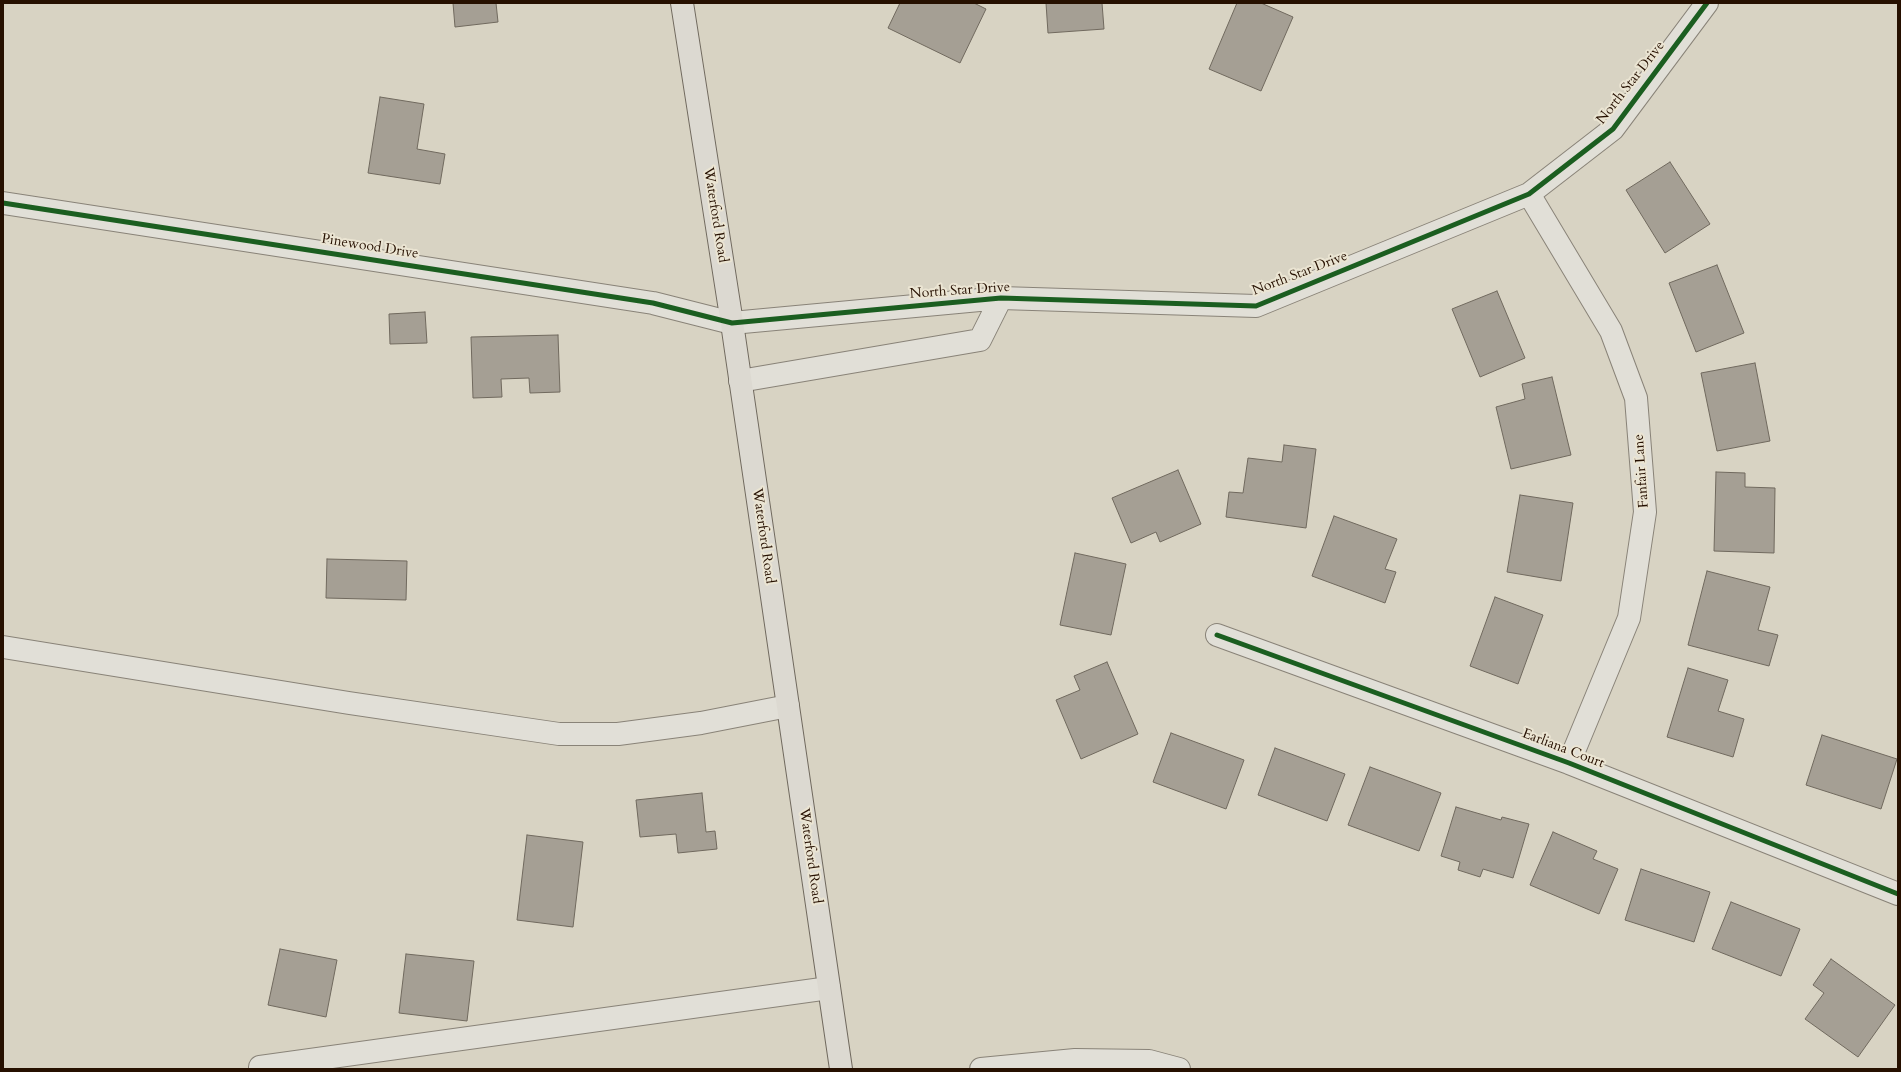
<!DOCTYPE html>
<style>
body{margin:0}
#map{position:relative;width:1901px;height:1072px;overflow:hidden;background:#d8d3c3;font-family:Cardo,serif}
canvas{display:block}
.frame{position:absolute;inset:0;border:4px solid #261000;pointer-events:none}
</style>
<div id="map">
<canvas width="1901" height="1072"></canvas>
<div class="frame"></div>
</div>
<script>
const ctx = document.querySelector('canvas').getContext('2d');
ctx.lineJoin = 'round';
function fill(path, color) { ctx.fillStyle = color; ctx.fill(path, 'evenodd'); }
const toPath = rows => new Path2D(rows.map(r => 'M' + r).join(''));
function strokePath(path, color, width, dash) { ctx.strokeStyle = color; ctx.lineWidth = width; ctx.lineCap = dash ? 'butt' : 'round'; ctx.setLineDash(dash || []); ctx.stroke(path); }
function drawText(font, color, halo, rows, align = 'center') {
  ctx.font = font + ' Cardo,serif'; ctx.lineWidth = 4; ctx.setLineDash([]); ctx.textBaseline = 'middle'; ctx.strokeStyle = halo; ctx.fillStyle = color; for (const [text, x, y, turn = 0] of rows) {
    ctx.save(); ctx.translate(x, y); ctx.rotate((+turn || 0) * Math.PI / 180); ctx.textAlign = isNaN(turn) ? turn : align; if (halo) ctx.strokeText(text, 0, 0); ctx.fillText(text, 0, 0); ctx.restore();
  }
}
const building = toPath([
 [453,3,496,3,498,22,455,27,453,3],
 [900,3,974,3,986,9,960,63,888,28,900,3],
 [1046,3,1102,3,1104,29,1048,33,1046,3],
 [1237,3,1261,3,1293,17,1261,91,1209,69,1237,3],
 [380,97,424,104,417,149,445,154,440,184,368,173,380,97],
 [1670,162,1710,224,1665,253,1626,190,1670,162],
 [1717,265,1744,333,1696,352,1669,283,1717,265],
 [1497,291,1525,358,1480,377,1452,309,1497,291],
 [425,312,427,343,390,344,389,314,425,312],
 [558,335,560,392,530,393,529,378,501,379,502,397,473,398,471,337,558,335],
 [1755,363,1770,441,1717,451,1701,373,1755,363],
 [1552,377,1571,455,1511,469,1496,407,1525,399,1522,384,1552,377],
 [1284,445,1316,449,1306,528,1226,517,1229,492,1243,493,1248,458,1282,462,1284,445],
 [1178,470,1201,524,1160,542,1156,532,1131,543,1112,498,1178,470],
 [1716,472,1745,473,1745,487,1775,488,1774,553,1714,551,1716,472],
 [1520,495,1573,503,1561,581,1507,572,1520,495],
 [1334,516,1397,539,1385,569,1396,572,1385,603,1312,576,1334,516],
 [1075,553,1126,564,1111,635,1060,625,1075,553],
 [327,559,407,561,406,600,326,598,327,559],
 [1707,571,1770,587,1758,630,1778,635,1769,666,1688,645,1707,571],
 [1495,597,1543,615,1518,684,1470,666,1495,597],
 [1107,662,1138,734,1081,759,1056,700,1080,690,1074,676,1107,662],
 [1688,668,1728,680,1718,711,1744,719,1733,757,1667,737,1688,668],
 [1171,733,1244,760,1226,809,1153,782,1171,733],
 [1822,735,1897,759,1881,809,1806,785,1822,735],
 [1275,748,1345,774,1327,821,1258,795,1275,748],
 [1370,767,1441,793,1419,851,1348,825,1370,767],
 [702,793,706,832,715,831,717,849,678,853,676,834,640,837,636,800,702,793],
 [1456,807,1501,820,1502,817,1529,824,1513,878,1483,869,1480,877,1458,870,1460,862,1441,856,1456,807],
 [1553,832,1597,851,1593,859,1618,869,1599,914,1530,885,1553,832],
 [527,835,583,842,573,927,517,920,527,835],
 [1641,869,1710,892,1694,942,1625,920,1641,869],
 [1731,902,1800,929,1781,976,1712,949,1731,902],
 [280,949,337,960,326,1017,268,1005,280,949],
 [406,954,474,961,467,1021,399,1013,406,954],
 [1831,959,1895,1005,1858,1057,1805,1019,1824,993,1813,985,1831,959]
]);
const minor = toPath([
 [1529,194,1611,331,1636,398,1645,512,1629,618,1569,763],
 [3,203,653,303,732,323,1001,298,1256,306,1529,194,1613,129,1707,3],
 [740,381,980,340,1001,298],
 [1217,635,1569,763,1898,894],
 [3,647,349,703,559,734,618,734,701,723,788,706],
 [260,1067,829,988],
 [981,1069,1075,1060,1149,1061,1179,1069]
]);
const major = toPath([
 [682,3,732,323,841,1069]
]);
const cycleway = toPath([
 [3,203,653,303,732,323,1001,298,1256,306,1529,194,1613,129,1707,3],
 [1217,635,1569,763,1898,894]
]);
const streetNames = [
 ["North Star Drive",1631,83,-52],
 ["Waterford Road",715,215,81],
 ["Pinewood Drive",370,247,9],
 ["North Star Drive",1300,274,-21],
 ["North Star Drive",960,291,-4],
 ["Fanfair Lane",1642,471,-94],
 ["Waterford Road",763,536,82],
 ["Earliana Court",1563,749,21],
 ["Waterford Road",810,856,82]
];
fill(building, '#a59f94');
strokePath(building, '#70695e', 1);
strokePath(minor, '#898378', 24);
strokePath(major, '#70695e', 24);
strokePath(minor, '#e1dfd7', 22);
strokePath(major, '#dcd9d1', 22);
strokePath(cycleway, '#1b5e20', 5);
drawText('14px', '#261000', '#ebe5d3', streetNames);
</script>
